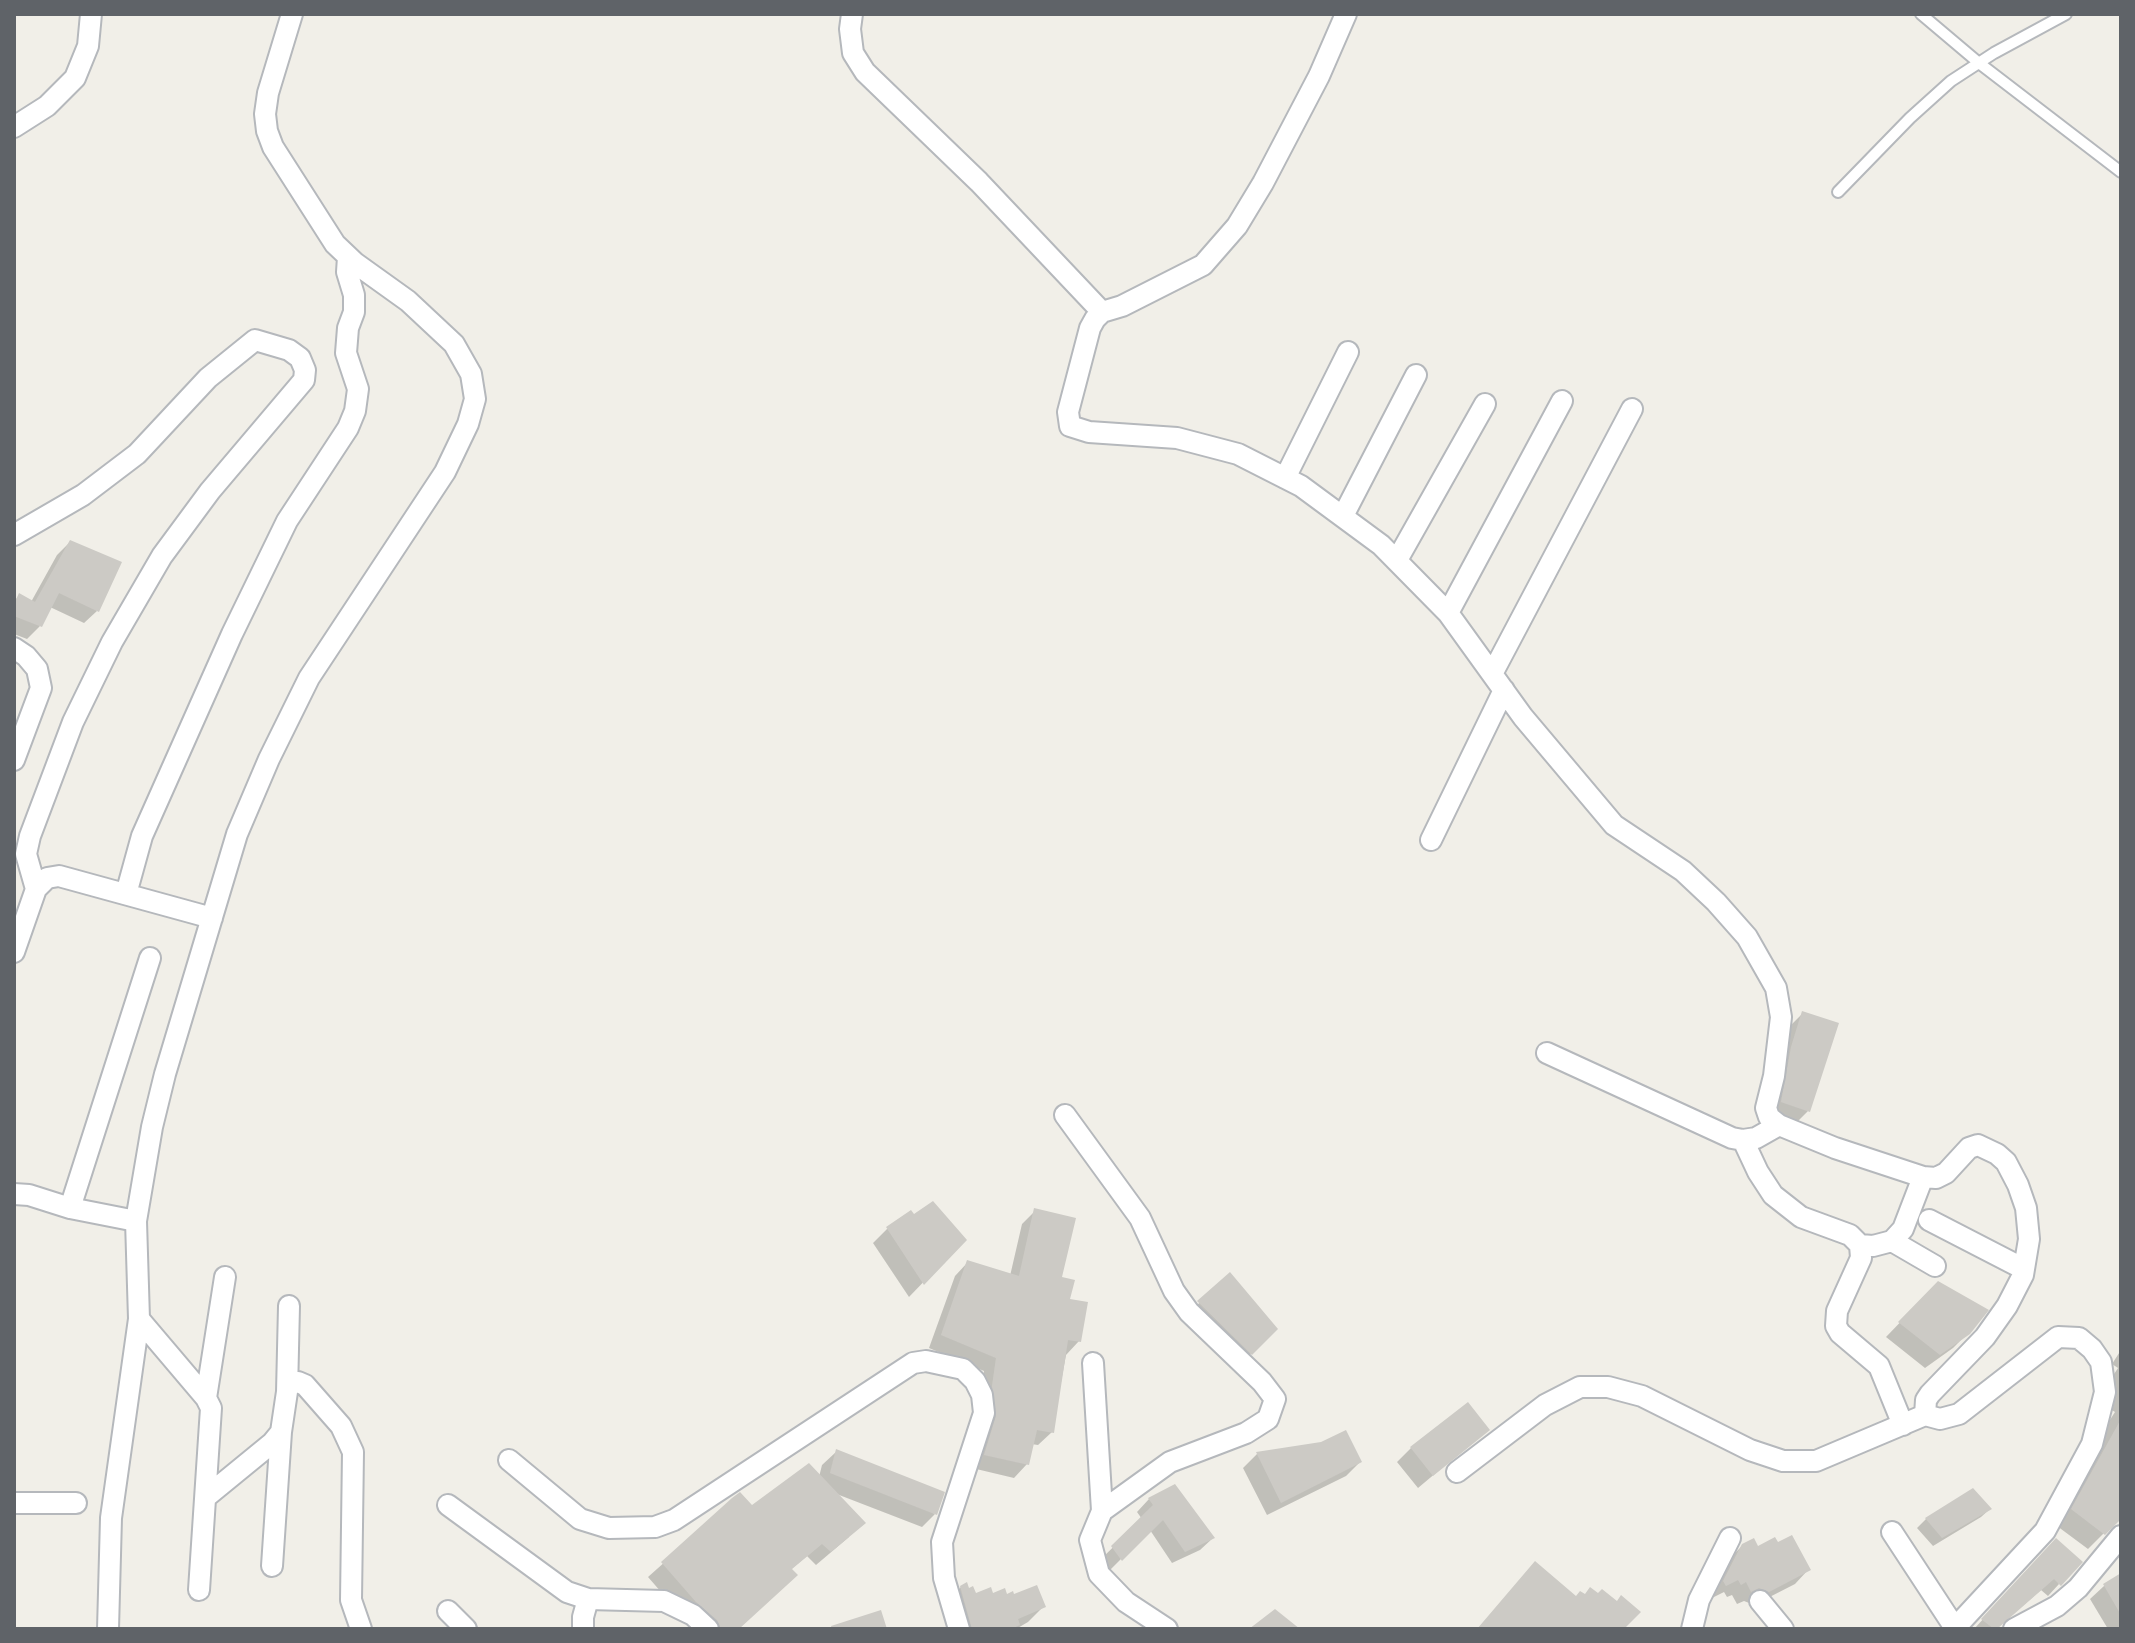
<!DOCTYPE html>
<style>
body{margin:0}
#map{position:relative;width:2135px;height:1643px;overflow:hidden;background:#f1efe8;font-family:Commissioner,sans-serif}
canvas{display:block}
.frame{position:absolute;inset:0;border:16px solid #5f6368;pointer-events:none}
</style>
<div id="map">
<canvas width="2135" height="1643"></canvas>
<div class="frame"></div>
</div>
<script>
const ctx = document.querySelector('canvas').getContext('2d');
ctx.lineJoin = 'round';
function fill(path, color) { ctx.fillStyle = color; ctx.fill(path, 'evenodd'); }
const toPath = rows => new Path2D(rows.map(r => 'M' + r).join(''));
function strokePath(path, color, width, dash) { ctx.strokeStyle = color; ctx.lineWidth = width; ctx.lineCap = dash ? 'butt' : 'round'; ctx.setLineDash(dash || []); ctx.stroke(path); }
const shadow = toPath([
 [70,542,97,611,84,623,50,607,40,626,27,639,14,634,14,601,19,596,31,602,57,555],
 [1803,1013,1808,1111,1794,1125,1768,1116,1789,1027],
 [1035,1211,1068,1301,1079,1341,1066,1355,1052,1432,1038,1445,1031,1444,1027,1464,1014,1478,972,1468,984,1371,929,1348,955,1276,968,1262,1010,1276,1022,1224],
 [911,1213,962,1242,909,1297,873,1243,887,1229],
 [1230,1275,1276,1329,1237,1367,1185,1316],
 [1938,1283,1968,1333,1953,1348,1925,1368,1886,1337],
 [2121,1350,2121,1516,2088,1549,2057,1526,2084,1480,2094,1456,2095,1443,2115,1412,2102,1404,2101,1394,2118,1368,2112,1364],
 [1487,1430,1418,1488,1397,1462,1411,1448],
 [1322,1444,1360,1462,1346,1476,1267,1515,1243,1468,1257,1454],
 [836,1452,935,1514,922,1527,834,1493,849,1537,816,1565,807,1556,790,1570,737,1629,698,1629,682,1616,648,1577,740,1495,752,1508,819,1477,822,1465],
 [1972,1491,1990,1509,1981,1517,1933,1546,1917,1528,1926,1519],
 [1149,1499,1213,1538,1200,1550,1172,1563,1150,1530,1108,1572,1100,1560,1142,1519,1137,1512],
 [1743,1545,1757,1549,1808,1570,1795,1584,1754,1605,1744,1601,1737,1604,1732,1595,1727,1597,1724,1592,1712,1598,1710,1596,1728,1560],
 [2045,1552,2059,1584,2048,1596,2041,1590,1996,1629,1974,1629],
 [2121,1576,2121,1629,2108,1629,2090,1599,2104,1586],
 [961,1587,975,1596,1006,1596,1044,1606,1028,1622,1016,1629,953,1629,945,1603]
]);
const building = toPath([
 [70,540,122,562,99,612,59,593,42,627,14,616,14,604,19,593,35,602],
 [1802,1011,1839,1023,1810,1112,1781,1102,1791,1047],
 [933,1201,967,1240,924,1285,886,1227,911,1210,914,1214],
 [1034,1208,1076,1218,1062,1277,1075,1280,1070,1299,1088,1302,1081,1342,1068,1340,1054,1433,1037,1430,1029,1465,984,1455,996,1416,992,1386,996,1358,941,1335,967,1260,1019,1276],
 [1230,1272,1278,1329,1252,1355,1197,1301],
 [1938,1281,1989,1310,1970,1334,1940,1355,1898,1322],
 [1468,1402,1490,1430,1433,1476,1410,1447],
 [2121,1419,2121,1519,2105,1535,2071,1509],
 [1346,1430,1362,1462,1281,1503,1256,1452,1321,1442],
 [836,1449,945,1492,937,1515,830,1473],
 [809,1463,866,1523,831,1552,822,1544,792,1569,798,1575,739,1629,721,1629,717,1620,696,1602,661,1562,732,1498,740,1492,752,1505],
 [1175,1484,1215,1538,1185,1552,1163,1520,1122,1561,1111,1546,1153,1505,1148,1498],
 [1973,1488,1992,1509,1942,1538,1925,1518],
 [1792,1535,1811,1570,1769,1592,1759,1588,1751,1592,1746,1582,1741,1585,1738,1580,1726,1586,1723,1581,1742,1544,1754,1538,1758,1546,1775,1537,1778,1542],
 [2056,1538,2083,1562,2061,1586,2054,1579,1997,1629,1994,1629,1981,1619],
 [1535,1561,1576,1596,1580,1591,1585,1594,1590,1587,1598,1593,1602,1589,1617,1601,1621,1595,1641,1612,1624,1629,1477,1629],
 [2121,1573,2121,1615,2103,1584],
 [967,1582,969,1588,973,1586,976,1593,991,1587,993,1593,1005,1588,1007,1594,1013,1591,1014,1594,1037,1585,1046,1607,1018,1619,1020,1625,1011,1629,972,1629,960,1586],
 [1275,1609,1300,1629,1249,1629],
 [881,1610,887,1629,832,1629,831,1626]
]);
const lane = toPath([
 [1921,14,1979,63,2121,172],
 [1838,192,1910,118,1951,81,1994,53,2066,14]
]);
const street = toPath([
 [852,14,850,29,853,53,865,72,979,182,1102,312],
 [1346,14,1319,76,1263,183,1237,226,1203,265,1122,306,1102,312,1095,319,1090,328,1068,412,1070,426,1089,432,1177,438,1238,454,1301,486,1381,545,1448,613,1523,717,1614,825,1683,871,1716,902,1747,937,1776,988,1781,1017,1774,1076,1766,1108,1769,1117,1779,1125,1835,1148,1923,1177,1936,1178,1946,1173,1969,1148,1978,1145,1997,1154,2006,1162,2018,1185,2026,1208,2029,1239,2023,1275,2007,1306,1985,1337,1930,1394,1926,1400,1925,1415,1940,1419,1959,1414,2058,1337,2079,1338,2092,1349,2101,1362,2105,1392,2092,1444,2045,1531,1954,1629],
 [14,127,47,106,75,78,88,46,91,14],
 [1285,478,1348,352],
 [1343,516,1416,375],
 [14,535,83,495,137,454,208,378,255,340,289,350,300,358,305,370,304,380,210,491,162,556,112,642,73,722,30,836,26,854,36,889],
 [1397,560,1485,404],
 [1448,613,1562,401],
 [14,648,26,656,37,669,41,688,14,760],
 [1492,674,1632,409],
 [1431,840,1504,690],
 [126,894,142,836,232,634,287,521,348,428,355,411,358,389,346,353,348,328,354,312,354,295,347,272,348,257],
 [14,952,36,889,47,878,59,876,212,918],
 [1547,1053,1732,1138,1743,1140,1756,1138,1779,1125],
 [1065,1115,1140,1218,1174,1291,1189,1312,1262,1382,1275,1399,1268,1419,1246,1433,1170,1462,1102,1511,1090,1540,1099,1574,1126,1602,1167,1629],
 [1743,1140,1758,1172,1773,1195,1801,1217,1850,1235,1860,1245,1861,1258,1837,1311,1836,1326,1840,1333,1879,1366,1903,1425],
 [14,1194,29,1195,70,1208,136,1221,139,1319,111,1518,108,1629],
 [70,1208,150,958],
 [1929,1220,2024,1269],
 [136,1221,152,1127,165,1074,237,834,269,759,309,678,445,472,468,424,475,399,471,374,454,344,408,301,355,263,335,244,273,147,267,131,265,114,268,93,292,14],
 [1892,1241,1935,1266],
 [1860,1245,1873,1246,1892,1241,1903,1229,1923,1177],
 [139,1319,206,1398,211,1408,199,1590],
 [1093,1363,1102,1511],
 [287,1392,289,1306],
 [206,1398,225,1277],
 [509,1460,580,1519,609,1528,655,1527,674,1520,913,1363,926,1361,963,1369,975,1381,982,1395,984,1413,942,1542,944,1578,959,1629],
 [1457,1472,1545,1405,1580,1387,1608,1387,1642,1396,1750,1450,1783,1461,1816,1461,1925,1415],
 [206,1497,272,1443,281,1432,288,1385,298,1382,305,1385,341,1426,353,1452,351,1600,361,1629],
 [14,1503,76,1503],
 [448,1505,567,1592,588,1599,664,1601,693,1615,708,1629],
 [1892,1532,1955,1628],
 [272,1566,281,1432],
 [1760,1601,1783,1629],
 [448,1611,466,1629],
 [583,1629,583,1617,588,1599],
 [1692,1629,1699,1600,1730,1538],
 [2014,1629,2057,1606,2078,1588,2121,1536]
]);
fill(shadow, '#0003');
fill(building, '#cccac5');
strokePath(lane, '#b5b8bc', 14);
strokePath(street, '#b5b8bc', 24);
strokePath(lane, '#fff', 10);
strokePath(street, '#fff', 20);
</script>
